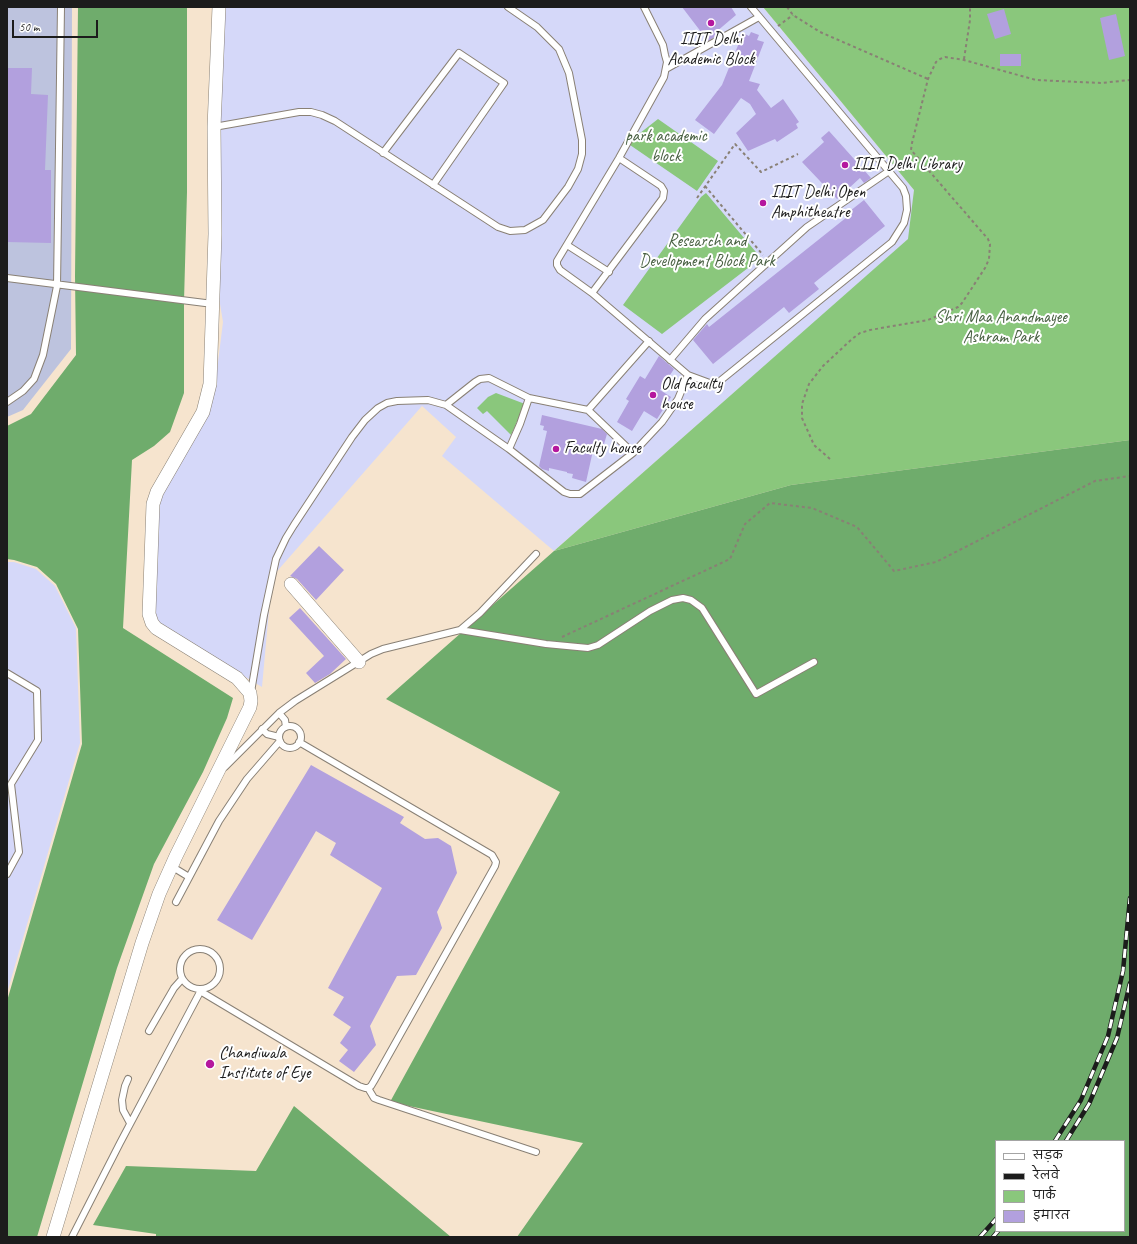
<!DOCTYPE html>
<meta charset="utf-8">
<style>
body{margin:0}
#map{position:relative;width:1137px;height:1244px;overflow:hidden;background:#f6e4ce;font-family:Caveat,"Playpen Sans Deva",sans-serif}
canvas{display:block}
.frame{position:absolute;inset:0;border:8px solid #1c1c1c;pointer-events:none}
.legend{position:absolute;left:995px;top:1140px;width:130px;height:92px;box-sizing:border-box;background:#fff;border:1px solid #a4a4a4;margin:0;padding:5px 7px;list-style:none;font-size:12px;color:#1c1c1c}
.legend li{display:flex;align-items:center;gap:8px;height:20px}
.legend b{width:20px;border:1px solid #a4a4a4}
.scale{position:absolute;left:12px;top:20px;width:86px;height:18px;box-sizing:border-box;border:2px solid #1c1c1c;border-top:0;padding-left:5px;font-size:12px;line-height:14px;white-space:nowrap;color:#1c1c1c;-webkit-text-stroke:3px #fff;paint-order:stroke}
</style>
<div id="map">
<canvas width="1137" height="1244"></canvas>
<div class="frame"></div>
<ul class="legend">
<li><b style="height:5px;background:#fff"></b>सड़क</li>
<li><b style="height:5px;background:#1c1c1c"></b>रेलवे</li>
<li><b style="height:11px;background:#8ac77c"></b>पार्क</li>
<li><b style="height:11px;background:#b2a0de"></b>इमारत</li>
</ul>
<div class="scale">50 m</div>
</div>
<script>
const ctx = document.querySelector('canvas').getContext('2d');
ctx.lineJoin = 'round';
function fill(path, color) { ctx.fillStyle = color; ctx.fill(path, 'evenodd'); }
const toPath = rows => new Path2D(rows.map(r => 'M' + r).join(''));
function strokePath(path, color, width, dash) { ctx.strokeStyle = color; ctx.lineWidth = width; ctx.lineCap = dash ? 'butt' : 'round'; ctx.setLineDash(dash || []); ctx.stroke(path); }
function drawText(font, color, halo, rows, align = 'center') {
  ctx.font = font + ' Caveat,sans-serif'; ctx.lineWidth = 4; ctx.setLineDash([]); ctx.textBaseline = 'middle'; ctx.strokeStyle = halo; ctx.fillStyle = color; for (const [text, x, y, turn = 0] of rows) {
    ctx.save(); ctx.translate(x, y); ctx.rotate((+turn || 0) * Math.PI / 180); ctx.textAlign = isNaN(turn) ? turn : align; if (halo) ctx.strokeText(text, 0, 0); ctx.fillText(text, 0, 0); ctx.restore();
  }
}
const built = toPath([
 [220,7,763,7,914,190,910,238,554,551,442,456,456,437,422,406,272,577,262,687,157,624,150,592,160,501,216,378,223,322,218,292],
 [7,562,14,562,36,569,55,586,76,628,80,743,7,993]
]);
const industrial = toPath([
 [7,7,72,7,71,349,23,410,7,417]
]);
const green = toPath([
 [763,7,1130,7,1130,440,791,485,554,551,908,239,914,190],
 [658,119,718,161,697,191,630,145,635,137],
 [706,193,761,258,662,334,623,305,701,197],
 [496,393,525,404,511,435,487,411,483,414,477,408,488,397]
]);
const forest = toPath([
 [78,7,187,7,187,192,184,301,184,393,170,432,154,446,132,460,123,628,233,698,227,718,203,772,154,864,117,968,37,1237,7,1237,7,1001,82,744,78,629,56,584,37,567,14,560,7,559,7,426,31,414,76,355,75,276],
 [1130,440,1130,1237,517,1237,583,1143,390,1102,560,792,386,699,554,551,791,485],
 [996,1141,1124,1141,1124,1231,996,1231],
 [294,1106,451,1237,156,1237,156,1234,93,1225,126,1166,256,1171]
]);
const building = toPath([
 [682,7,731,7,736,15,716,32,718,35,708,41],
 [1004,9,1011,34,995,39,987,14],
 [1116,14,1125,56,1109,60,1100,18],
 [751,32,759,35,757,40,764,42,749,81,760,84,757,90,771,108,783,99,799,122,796,124,798,128,777,142,775,139,748,151,736,133,756,114,750,104,741,98,714,134,695,120,722,85,743,33,749,36],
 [1000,54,1021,54,1021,66,1000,66],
 [7,68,32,68,31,94,48,95,45,170,51,170,51,243,7,242],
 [829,131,871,178,864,183,860,178,837,199,802,162,824,142,821,138],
 [864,200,885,226,814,283,819,289,789,313,784,307,713,364,693,340,707,324,709,327,852,213,850,211],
 [659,356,674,369,660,390,671,397,657,419,644,411,632,431,617,422,629,401,626,399,640,376,645,379],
 [542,415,602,429,607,434,604,444,601,443,600,448,594,446,586,482,572,478,573,474,567,473,567,472,549,468,549,471,542,469,539,466,547,431,543,430,544,426,540,425],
 [319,546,344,570,316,600,297,579,290,576],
 [300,608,346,659,330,674,315,683,306,673,324,656,289,618],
 [311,765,404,817,400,823,425,839,438,838,451,846,457,873,437,912,442,928,416,975,397,976,370,1026,376,1045,354,1072,339,1061,348,1050,340,1043,351,1027,333,1015,344,997,328,988,382,888,330,855,336,843,316,831,252,940,217,920]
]);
const path = toPath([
 [787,7,793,15,820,32,928,79],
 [778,26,793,15],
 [964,59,970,20,970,7],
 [705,186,763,255],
 [697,198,735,144,761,172,798,154],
 [830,459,814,445,802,418,802,404,809,384,823,366,852,339,860,333,870,330,928,320,958,307,962,303,985,268,989,259,990,244,988,239,911,150,912,143,928,79,936,62,940,59,945,57,964,60,1036,80,1101,83,1130,80],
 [562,637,730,559,745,524,770,503,812,508,857,527,894,571,936,562,1095,481,1130,476]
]);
const lane = toPath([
 [644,7,663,45,665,55,667,62,664,77,619,158,557,261,557,265,560,270,592,293,688,375],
 [666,69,759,17],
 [214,127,299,112,311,112,322,115,335,121,498,227,510,231,525,230,543,220,568,187,578,169,582,154,582,140,569,73,559,49,537,27,508,7],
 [383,153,459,53,504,83,433,185],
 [567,245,609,272],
 [7,278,213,304],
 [592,293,663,198,664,191,661,186,619,158],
 [670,360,705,319,807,227,889,171],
 [7,402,23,391,34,379,43,355,57,286,61,7],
 [446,405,475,382,480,379,489,378,529,398,588,410,649,341],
 [588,410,633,453],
 [509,449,520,424,529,398],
 [460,630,480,613,536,554],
 [7,673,37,691,38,740,11,784,19,852,7,874],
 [251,692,264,615,276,559,286,538,294,525,352,437,365,420,378,408,387,403,397,401,428,400,446,405,509,449,564,492,570,494,580,494,633,453,662,422,678,399,688,375,715,385,892,242,904,223,907,210,906,196,903,188,751,7],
 [279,713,285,720,286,727],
 '279 737a11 11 0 1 1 22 0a11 11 0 1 1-22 0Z',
 [262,729,267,734,279,737],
 [225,767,279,713,295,701,371,654,383,649,460,630,546,644,588,648,598,645,650,611,672,600,683,598,691,600,702,608,756,694,814,662],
 [171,866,189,877],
 [176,902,219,821,247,779,280,741],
 '180 969a20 20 0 1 1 40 0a20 20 0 1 1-40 0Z',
 [200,991,359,1086,365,1088,368,1088,371,1086,374,1081,495,866,496,862,492,855,299,742],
 [149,1031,174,988,182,979],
 [128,1079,125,1086,122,1100,123,1110,130,1123],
 [368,1088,374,1098,379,1100,536,1152],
 [72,1237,120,1143,199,994,200,989]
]);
const street = toPath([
 [291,584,359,662],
 [53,1237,142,943,159,894,176,856,250,707,251,701,250,693,237,678,156,628,152,623,149,614,153,504,157,492,203,412,210,384,215,234,214,127,219,7]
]);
const rail = toPath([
 [1055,1141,1081,1100,1108,1036,1123,971,1130,898],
 [1066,1141,1089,1104,1117,1038,1130,983],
 [980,1237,996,1219],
 [993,1237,998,1231]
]);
const markers = [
 [711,23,4,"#b5179e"],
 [845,165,4,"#b5179e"],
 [763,203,4,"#b5179e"],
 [653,395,4,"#b5179e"],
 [556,449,4,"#b5179e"],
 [210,1064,5,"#b5179e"]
];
const poiNames = [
 ["IIIT Delhi",711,40,"center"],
 ["Academic Block",711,60,"center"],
 ["IIIT Delhi Library",853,165],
 ["IIIT Delhi Open",771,193],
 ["Amphitheatre",771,213],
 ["Old faculty",661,385],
 ["house",661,405],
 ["Faculty house",564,449],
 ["Chandiwala",219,1054],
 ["Institute of Eye",219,1074]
];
const parkNames = [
 ["park academic",666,137],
 ["block",666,157],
 ["Research and",707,242],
 ["Development Block Park",707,262],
 ["Shri Maa Anandmayee",1001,318],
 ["Ashram Park",1001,338]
];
fill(built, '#d5d8f9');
fill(industrial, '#bdc3de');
fill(green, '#8ac77c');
fill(forest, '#6fac6c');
fill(building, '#b2a0de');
strokePath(lane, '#898075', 8);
strokePath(street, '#898075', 14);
strokePath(path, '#898075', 2, [3, 3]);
strokePath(lane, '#fff', 6);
strokePath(street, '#fff', 13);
strokePath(rail, '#1c1c1c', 4.5);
strokePath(rail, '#fff', 3, [9]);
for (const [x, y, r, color] of markers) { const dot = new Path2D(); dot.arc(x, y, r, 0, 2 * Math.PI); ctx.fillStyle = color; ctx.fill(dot); strokePath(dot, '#fff', 1.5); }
drawText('17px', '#1c1c1c', '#fff', poiNames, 'left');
drawText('17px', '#486042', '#fff', parkNames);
</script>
